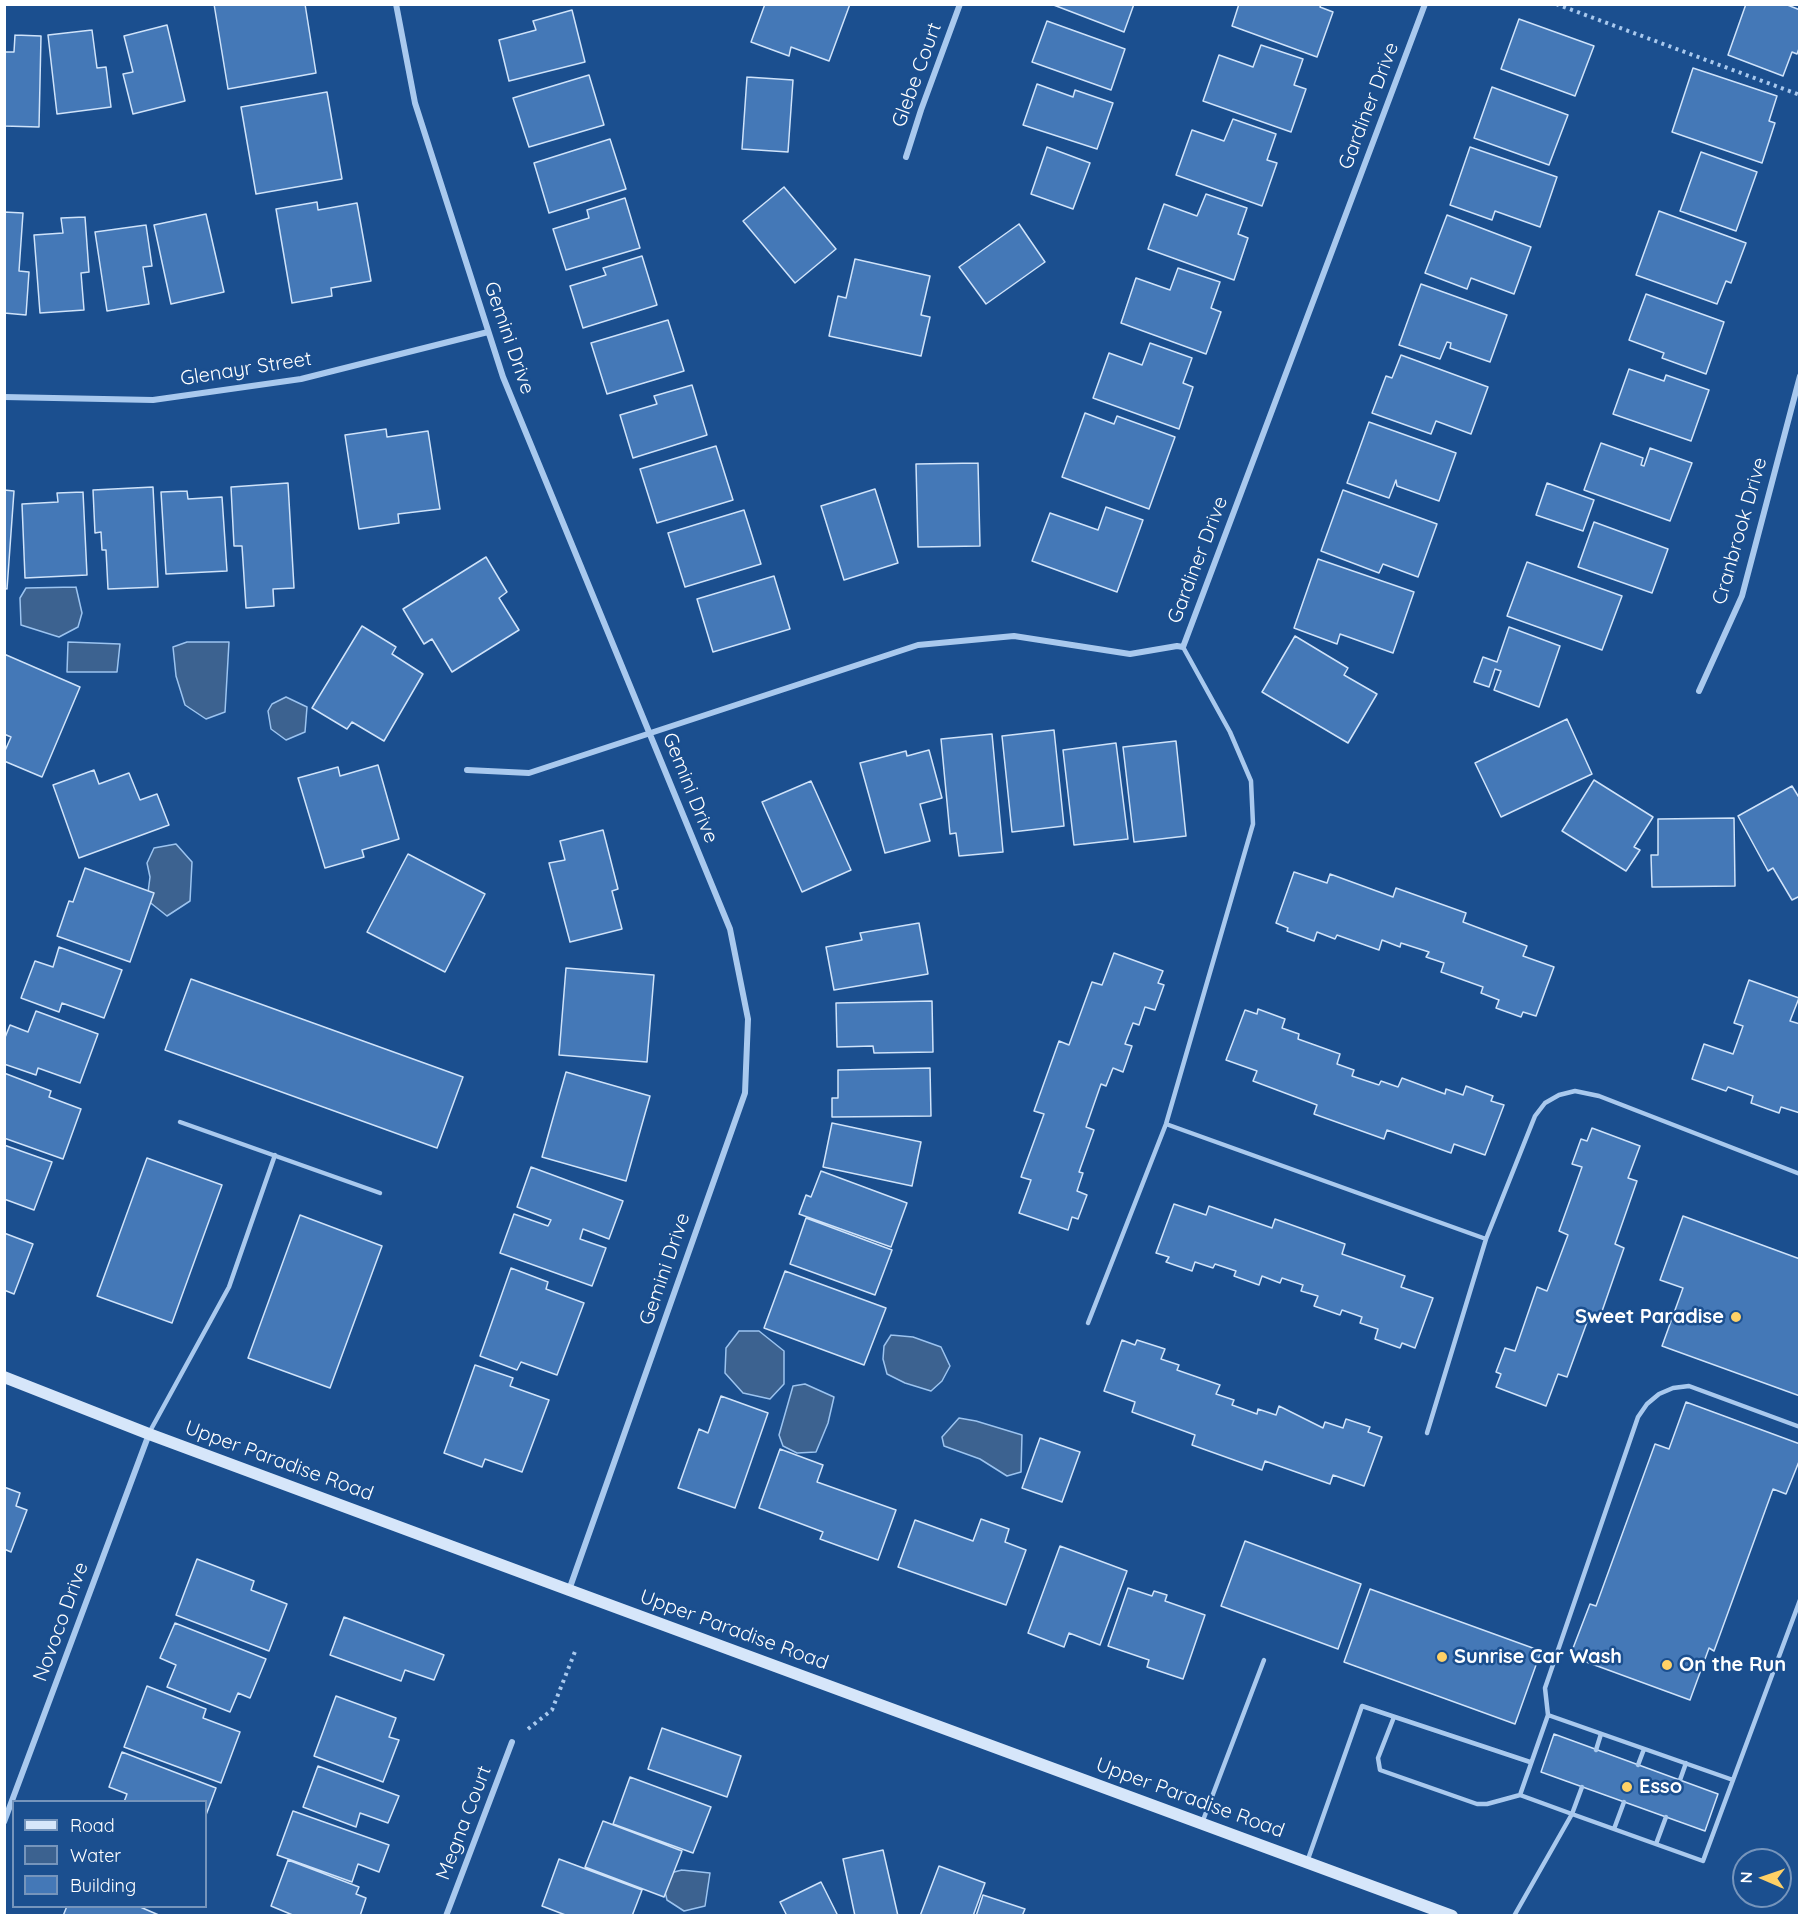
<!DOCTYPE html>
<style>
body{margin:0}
#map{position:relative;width:1804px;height:1920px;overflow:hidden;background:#1b4f8f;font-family:Quicksand,sans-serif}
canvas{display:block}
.frame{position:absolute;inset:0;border:6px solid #fff;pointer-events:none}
.legend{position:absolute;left:12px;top:1800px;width:195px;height:108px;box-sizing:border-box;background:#1b4f8f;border:2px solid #7695bc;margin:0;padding:8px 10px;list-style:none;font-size:18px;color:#fff}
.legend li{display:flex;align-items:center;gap:12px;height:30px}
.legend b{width:30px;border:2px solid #7695bc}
.north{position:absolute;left:1732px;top:1848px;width:60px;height:60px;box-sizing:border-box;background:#1b4f8f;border:2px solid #7695bc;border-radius:50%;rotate:272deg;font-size:16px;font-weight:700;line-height:24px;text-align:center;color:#fff}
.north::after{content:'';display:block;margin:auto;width:21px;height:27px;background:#ffd166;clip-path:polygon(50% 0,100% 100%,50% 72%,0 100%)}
</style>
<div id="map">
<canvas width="1804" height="1920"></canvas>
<div class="frame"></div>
<ul class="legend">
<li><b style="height:8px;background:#d6e6fa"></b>Road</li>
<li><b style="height:16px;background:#3c6290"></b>Water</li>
<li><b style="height:16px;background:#4478b7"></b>Building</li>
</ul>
<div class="north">N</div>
</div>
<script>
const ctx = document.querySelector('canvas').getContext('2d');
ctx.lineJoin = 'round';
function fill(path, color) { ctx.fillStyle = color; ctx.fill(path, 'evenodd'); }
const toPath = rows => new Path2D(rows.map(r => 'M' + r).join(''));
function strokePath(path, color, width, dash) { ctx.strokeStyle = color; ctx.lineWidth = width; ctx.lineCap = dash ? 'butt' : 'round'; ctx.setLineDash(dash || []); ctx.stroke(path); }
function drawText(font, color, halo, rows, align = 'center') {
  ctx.font = font + ' Quicksand,sans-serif'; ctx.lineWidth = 5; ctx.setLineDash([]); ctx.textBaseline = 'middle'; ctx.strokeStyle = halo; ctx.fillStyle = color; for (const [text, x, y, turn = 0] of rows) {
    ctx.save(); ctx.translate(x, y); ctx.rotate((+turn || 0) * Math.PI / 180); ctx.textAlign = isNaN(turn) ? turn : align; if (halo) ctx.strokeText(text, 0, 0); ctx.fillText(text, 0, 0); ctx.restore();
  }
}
const water = toPath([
 [76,587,82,613,78,627,59,637,21,625,20,598,26,588,76,587],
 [68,642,120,644,117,672,67,672,68,642],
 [187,642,229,642,225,712,206,719,185,705,176,676,173,647,187,642],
 [286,697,307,707,305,732,286,740,271,729,268,711,272,704,286,697],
 [176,844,192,862,190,901,167,916,147,900,150,877,147,863,154,848,176,844],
 [739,1331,759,1331,784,1351,784,1384,770,1399,743,1393,725,1373,726,1348,739,1331],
 [891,1335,913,1337,941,1347,950,1366,942,1381,931,1391,905,1383,887,1374,883,1359,884,1346,891,1335],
 [805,1384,834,1397,828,1423,816,1452,797,1453,783,1446,779,1435,793,1386,805,1384],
 [959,1418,976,1421,1022,1435,1021,1472,1007,1476,980,1459,944,1446,942,1437,959,1418],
 [682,1870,710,1873,705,1906,684,1911,667,1900,664,1888,670,1873,682,1870]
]);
const building = toPath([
 [214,4,305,4,316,73,228,89,214,4],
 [765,4,850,4,829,61,791,47,789,56,751,42,765,4],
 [1051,4,1134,4,1124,32,1051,4],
 [1239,4,1321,4,1320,7,1333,12,1317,57,1232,26,1239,4],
 [1746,4,1785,4,1800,10,1800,46,1797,54,1792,52,1783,76,1728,55,1746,4],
 [572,10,585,62,509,81,499,40,536,30,533,21,572,10],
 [1519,19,1594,46,1575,96,1501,69,1519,19],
 [1047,21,1125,49,1111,90,1032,62,1047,21],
 [167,25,185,101,133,114,123,74,133,72,124,36,167,25],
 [92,30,97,68,106,67,111,107,57,114,48,35,92,30],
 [15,35,41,36,39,127,4,126,4,52,14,52,15,35],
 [1261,45,1303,59,1294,85,1306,89,1291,132,1203,101,1219,55,1253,67,1261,45],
 [1693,68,1777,96,1769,121,1775,123,1762,163,1672,132,1693,68],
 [589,75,604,125,529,147,513,98,589,75],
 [747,77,793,80,788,152,742,149,747,77],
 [1037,84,1073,97,1075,90,1113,103,1097,149,1023,125,1037,84],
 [1492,87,1568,115,1549,165,1474,138,1492,87],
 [327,92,342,179,256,194,241,107,327,92],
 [1233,119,1276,134,1267,160,1277,163,1262,206,1176,175,1192,130,1224,141,1233,119],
 [610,139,626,189,549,213,534,163,610,139],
 [1047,147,1090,163,1073,209,1031,194,1047,147],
 [1470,147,1557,177,1540,227,1495,211,1492,220,1450,205,1470,147],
 [1701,152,1757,172,1736,231,1680,211,1701,152],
 [784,187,836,249,795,283,743,221,784,187],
 [1206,194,1247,208,1238,234,1248,238,1234,280,1148,249,1164,204,1197,216,1206,194],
 [625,198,640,248,566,270,553,229,589,218,587,210,625,198],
 [317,202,318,210,357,203,371,281,331,288,332,296,292,303,276,209,317,202],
 [1659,211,1746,243,1731,283,1726,281,1717,304,1636,275,1659,211],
 [4,212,23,213,19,271,29,272,26,315,4,313,4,212],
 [206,214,224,292,171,304,154,225,206,214],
 [1447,215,1531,247,1514,294,1471,278,1467,289,1425,273,1447,215],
 [85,217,89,272,81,273,84,310,40,313,34,235,63,233,61,218,85,217],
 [1019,224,1045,262,986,304,959,267,1019,224],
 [146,225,152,266,143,267,149,304,107,311,95,232,146,225],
 [642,256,657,305,583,328,570,286,606,275,603,268,642,256],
 [855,259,930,276,921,315,930,317,921,356,829,336,838,296,846,298,855,259],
 [1178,268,1220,282,1211,308,1221,312,1206,354,1121,323,1136,278,1170,290,1178,268],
 [1421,284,1507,315,1490,362,1450,348,1451,343,1447,342,1440,359,1399,345,1421,284],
 [1646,294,1724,322,1706,374,1662,358,1664,353,1629,340,1646,294],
 [668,320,684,371,607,394,591,343,668,320],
 [1150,343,1192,358,1183,383,1193,387,1179,429,1093,398,1109,353,1142,365,1150,343],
 [1401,355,1488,387,1471,434,1436,421,1431,434,1372,413,1386,376,1392,378,1401,355],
 [1629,369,1664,381,1666,375,1709,390,1691,441,1613,414,1629,369],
 [692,385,707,435,633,458,620,415,657,404,654,396,692,385],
 [1085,413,1114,424,1117,416,1175,437,1149,509,1062,477,1085,413],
 [1369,422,1456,453,1439,501,1397,486,1396,480,1389,498,1347,483,1369,422],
 [386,429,387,437,428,431,440,509,398,514,399,523,359,529,345,435,386,429],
 [1601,443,1643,458,1641,465,1644,466,1650,448,1692,463,1670,521,1584,490,1601,443],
 [716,446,733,500,657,523,640,469,716,446],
 [978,463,980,546,918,547,916,464,978,463],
 [288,483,294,588,273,589,274,606,246,608,242,546,234,546,231,487,288,483],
 [1547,483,1594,500,1583,531,1536,515,1547,483],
 [153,487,158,587,108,589,106,550,102,550,101,532,95,533,93,490,153,487],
 [875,489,898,563,844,580,821,506,875,489],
 [4,490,14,491,7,589,4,588,4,490],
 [1343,490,1437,524,1418,577,1383,564,1379,573,1321,551,1343,490],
 [187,491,188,499,222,497,227,571,166,574,161,492,187,491],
 [83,492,87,575,25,578,22,504,58,502,57,493,83,492],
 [1106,507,1143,520,1117,592,1032,561,1050,513,1098,530,1106,507],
 [744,510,761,564,685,587,668,533,744,510],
 [1594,522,1668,549,1652,593,1578,567,1594,522],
 [486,557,507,592,499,598,519,630,452,672,432,639,424,644,403,609,486,557],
 [1318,559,1414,592,1393,653,1340,634,1337,644,1294,628,1318,559],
 [1527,562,1622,596,1602,650,1507,616,1527,562],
 [774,576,790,629,713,652,697,599,774,576],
 [362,626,396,647,392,654,423,674,384,741,352,722,347,729,312,708,362,626],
 [1509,627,1560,646,1539,707,1494,690,1501,671,1495,669,1489,687,1474,682,1483,657,1497,662,1509,627],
 [1295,636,1348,668,1344,675,1377,694,1348,743,1262,692,1295,636],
 [4,654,80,687,42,777,4,761,4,753,11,737,4,734,4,654],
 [1567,719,1592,774,1501,817,1475,763,1567,719],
 [1054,730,1064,826,1012,832,1002,736,1054,730],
 [992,734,1003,852,959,856,956,833,950,834,941,739,992,734],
 [1176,741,1186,836,1134,842,1123,747,1176,741],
 [1116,743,1128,839,1074,845,1063,750,1116,743],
 [929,750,942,798,920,804,930,841,885,853,860,763,906,751,907,756,929,750],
 [378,765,399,839,362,850,364,857,325,868,298,778,338,767,340,776,378,765],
 [94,770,99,784,129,773,140,800,157,794,169,825,79,858,53,785,94,770],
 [1594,780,1653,817,1634,847,1640,850,1626,871,1562,831,1594,780],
 [811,781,851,870,802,892,762,802,811,781],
 [1792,786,1800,799,1800,896,1792,900,1773,868,1768,871,1738,816,1792,786],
 [1734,818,1735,886,1652,887,1651,855,1658,855,1658,819,1734,818],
 [603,830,618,889,612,891,622,929,570,942,549,863,565,860,560,841,603,830],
 [408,854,485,894,445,972,367,932,408,854],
 [85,868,154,893,130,962,57,936,69,901,73,902,85,868],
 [1294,872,1327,883,1330,874,1393,897,1396,888,1466,913,1463,922,1527,946,1523,956,1554,967,1536,1016,1523,1012,1521,1017,1496,1008,1499,1000,1481,993,1483,987,1441,972,1444,963,1426,957,1429,952,1401,943,1400,947,1382,940,1379,950,1337,935,1335,939,1317,932,1314,941,1287,931,1288,928,1276,923,1294,872],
 [919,923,928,974,834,990,826,947,862,940,860,933,919,923],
 [59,947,122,970,104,1018,62,1003,59,1012,21,998,35,961,53,967,59,947],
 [1114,953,1163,971,1158,983,1164,985,1155,1010,1145,1007,1139,1025,1133,1023,1125,1044,1132,1046,1123,1072,1113,1068,1106,1086,1101,1084,1086,1127,1094,1130,1079,1172,1083,1173,1077,1191,1087,1195,1078,1219,1072,1217,1068,1230,1019,1213,1031,1180,1021,1177,1044,1114,1034,1111,1059,1041,1069,1045,1092,982,1102,985,1114,953],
 [566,968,654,975,647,1062,559,1055,566,968],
 [191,979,463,1077,437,1148,165,1050,191,979],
 [1749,980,1799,998,1790,1021,1800,1024,1800,1113,1781,1107,1779,1113,1751,1103,1753,1096,1728,1087,1726,1091,1692,1079,1704,1044,1733,1054,1743,1026,1734,1023,1749,980],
 [932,1001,933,1052,874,1053,873,1046,837,1047,836,1003,932,1001],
 [1258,1009,1285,1019,1282,1028,1299,1034,1298,1039,1340,1054,1337,1064,1354,1070,1352,1076,1379,1085,1381,1081,1398,1087,1402,1078,1445,1094,1446,1089,1463,1095,1466,1086,1493,1096,1491,1101,1504,1105,1485,1155,1454,1144,1451,1153,1387,1130,1384,1139,1314,1114,1317,1105,1253,1081,1257,1071,1226,1060,1245,1010,1257,1014,1258,1009],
 [36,1011,98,1034,80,1083,38,1068,36,1075,4,1064,4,1040,10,1025,28,1032,36,1011],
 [930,1068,931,1116,832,1117,832,1098,838,1098,838,1070,930,1068],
 [566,1072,650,1096,626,1181,542,1157,566,1072],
 [4,1073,51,1091,49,1097,81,1109,63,1159,4,1138,4,1073],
 [832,1123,921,1142,912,1186,823,1167,832,1123],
 [1592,1128,1640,1146,1628,1178,1637,1181,1615,1244,1624,1248,1600,1317,1590,1314,1567,1377,1558,1374,1546,1406,1496,1387,1501,1374,1496,1372,1505,1348,1515,1351,1537,1287,1547,1291,1568,1235,1559,1231,1582,1167,1572,1164,1581,1139,1587,1141,1592,1128],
 [4,1145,52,1162,34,1210,4,1199,4,1145],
 [147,1158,222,1185,172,1323,97,1296,147,1158],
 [531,1167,623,1201,609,1239,583,1229,580,1239,606,1248,592,1286,500,1253,514,1214,548,1226,551,1220,517,1207,531,1167],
 [821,1171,907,1203,891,1247,799,1214,806,1195,811,1197,821,1171],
 [1174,1204,1206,1215,1209,1206,1272,1228,1275,1219,1345,1244,1342,1254,1405,1276,1401,1287,1433,1298,1415,1348,1402,1343,1400,1348,1375,1339,1378,1329,1360,1323,1362,1317,1342,1310,1340,1315,1314,1306,1318,1296,1301,1291,1303,1285,1282,1278,1280,1283,1262,1276,1259,1285,1234,1276,1236,1271,1215,1264,1213,1268,1195,1262,1192,1271,1166,1262,1169,1257,1156,1253,1174,1204],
 [300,1215,382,1246,330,1388,248,1358,300,1215],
 [1683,1216,1800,1259,1800,1396,1662,1346,1683,1288,1660,1280,1683,1216],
 [806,1218,892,1250,875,1295,790,1264,806,1218],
 [4,1233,33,1244,14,1294,4,1290,4,1233],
 [511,1268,548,1282,546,1289,584,1303,557,1375,521,1362,517,1370,480,1356,511,1268],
 [785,1271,886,1308,864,1365,764,1328,785,1271],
 [1122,1340,1135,1345,1137,1340,1165,1349,1161,1359,1179,1365,1177,1370,1220,1385,1216,1394,1234,1400,1232,1405,1257,1414,1258,1409,1276,1415,1279,1406,1323,1428,1325,1422,1343,1428,1346,1419,1370,1427,1368,1432,1382,1437,1364,1486,1333,1475,1330,1484,1265,1461,1262,1470,1192,1445,1195,1435,1132,1412,1135,1402,1104,1391,1122,1340],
 [475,1365,513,1378,510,1386,549,1400,522,1472,485,1459,482,1467,444,1453,475,1365],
 [721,1396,768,1413,735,1508,678,1488,699,1429,708,1433,721,1396],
 [1686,1402,1800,1444,1800,1459,1786,1494,1773,1489,1714,1651,1709,1648,1690,1700,1570,1656,1590,1604,1596,1606,1655,1444,1669,1449,1686,1402],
 [1040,1438,1080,1452,1062,1502,1022,1488,1040,1438],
 [780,1449,823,1465,817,1482,896,1510,878,1560,820,1539,823,1532,759,1508,780,1449],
 [4,1487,20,1493,16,1506,27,1510,11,1552,4,1549,4,1487],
 [981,1519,1009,1529,1005,1542,1026,1550,1006,1605,898,1567,915,1520,973,1541,981,1519],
 [1245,1541,1361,1584,1338,1649,1221,1606,1245,1541],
 [1060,1546,1127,1571,1100,1645,1069,1633,1064,1647,1028,1633,1060,1546],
 [197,1559,254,1581,251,1590,287,1604,269,1651,176,1615,197,1559],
 [1128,1588,1152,1596,1154,1591,1167,1595,1165,1601,1205,1615,1183,1679,1147,1667,1149,1660,1108,1646,1128,1588],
 [1370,1589,1541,1651,1515,1724,1344,1662,1370,1589],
 [344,1617,444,1655,434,1680,405,1670,401,1681,330,1655,344,1617],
 [175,1623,266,1659,250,1698,238,1693,230,1712,167,1687,176,1665,160,1658,175,1623],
 [147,1686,206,1709,203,1718,240,1732,221,1783,124,1747,147,1686],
 [336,1696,396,1718,389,1737,399,1740,383,1782,314,1756,336,1696],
 [662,1728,741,1756,727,1797,648,1769,662,1728],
 [1554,1734,1718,1794,1705,1831,1541,1772,1554,1734],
 [122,1752,216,1788,206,1815,206,1802,124,1802,127,1794,109,1787,122,1752],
 [318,1766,399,1796,388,1823,360,1813,356,1827,303,1807,318,1766],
 [630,1777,711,1807,693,1853,613,1824,630,1777],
 [293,1811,389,1845,379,1872,358,1864,352,1882,277,1855,293,1811],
 [603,1821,682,1851,664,1897,585,1867,603,1821],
 [883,1850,898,1916,855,1916,843,1859,883,1850],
 [559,1859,642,1890,632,1916,568,1916,542,1906,559,1859],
 [288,1860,359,1887,356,1894,366,1898,360,1916,295,1916,271,1906,288,1860],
 [939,1866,985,1883,973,1916,920,1916,939,1866],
 [821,1882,838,1916,787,1916,780,1902,821,1882],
 [983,1895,1025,1909,1022,1916,976,1916,983,1895],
 [67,1906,138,1906,161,1916,63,1916,67,1906]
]);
const path = toPath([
 [1556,4,1800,95],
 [528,1729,552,1710,576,1649]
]);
const lane = toPath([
 [180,1122,380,1193],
 [1166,1124,1486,1239],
 [1088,1323,1166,1124,1253,824,1251,781,1230,732,1183,647],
 [149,1433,229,1287,275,1155],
 [1427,1433,1486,1239,1535,1116,1545,1103,1559,1095,1575,1091,1599,1096,1800,1174],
 [1548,1715,1545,1688,1638,1417,1647,1404,1659,1394,1673,1388,1689,1386,1800,1427],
 [1394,1717,1378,1758,1380,1770,1477,1804,1487,1804,1520,1795],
 [1596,1750,1601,1734],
 [1638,1765,1644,1749],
 [1680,1780,1686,1763],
 [1582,1787,1572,1814,1703,1861,1733,1780],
 [1202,1823,1264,1660],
 [1614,1829,1624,1802],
 [1656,1844,1666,1817],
 [1307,1862,1362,1706,1530,1762],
 [1514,1916,1572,1814,1520,1795,1548,1715,1733,1780,1800,1600]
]);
const street = toPath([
 [396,4,415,103,503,377,730,929,748,1019,745,1093,569,1590],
 [906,157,921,110,960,4],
 [4,397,153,400,301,379,488,332],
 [1699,691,1742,596,1800,376],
 [467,770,529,773,918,645,1014,636,1130,654,1177,646,1183,647,1425,4],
 [4,1822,149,1434],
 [446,1916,512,1742]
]);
const secondary = toPath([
 [4,1377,149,1434,569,1590,1452,1916]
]);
const markers = [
 [1736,1317,6,"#ffd166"],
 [1442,1657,6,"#ffd166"],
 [1667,1665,6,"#ffd166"],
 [1627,1787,6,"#ffd166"]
];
const streetNames = [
 ["Glebe Court",917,75,-70],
 ["Gardiner Drive",1369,106,-69],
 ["Gemini Drive",509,338,71],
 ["Glenayr Street",246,369,-9],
 ["Cranbrook Drive",1740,531,-74],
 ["Gardiner Drive",1198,560,-69],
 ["Gemini Drive",690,788,68],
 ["Gemini Drive",665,1269,-71],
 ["Upper Paradise Road",279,1461,20],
 ["Novoco Drive",61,1622,-70],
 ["Upper Paradise Road",734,1630,20],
 ["Upper Paradise Road",1190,1798,20],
 ["Megna Court",464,1823,-69]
];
const poiNames = [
 ["Sweet Paradise",1724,1317,"right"],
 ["Sunrise Car Wash",1454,1657],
 ["On the Run",1679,1665],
 ["Esso",1639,1787]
];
fill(water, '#3c6290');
strokePath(water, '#9cc4f0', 1.5);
fill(building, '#4478b7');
strokePath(building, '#cfe3fa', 1.5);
strokePath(path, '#a9c9ee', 4, [3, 4.5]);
strokePath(lane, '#a9c9ee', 4.5);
strokePath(street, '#a9c9ee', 6);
strokePath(secondary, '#d6e6fa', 12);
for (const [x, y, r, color] of markers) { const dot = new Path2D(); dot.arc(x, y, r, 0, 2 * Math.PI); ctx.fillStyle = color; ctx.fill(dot); strokePath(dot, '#1b4f8f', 2); }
drawText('20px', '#fff', '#1b4f8f', streetNames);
drawText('bold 20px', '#fff', '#1b4f8f', poiNames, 'left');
</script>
